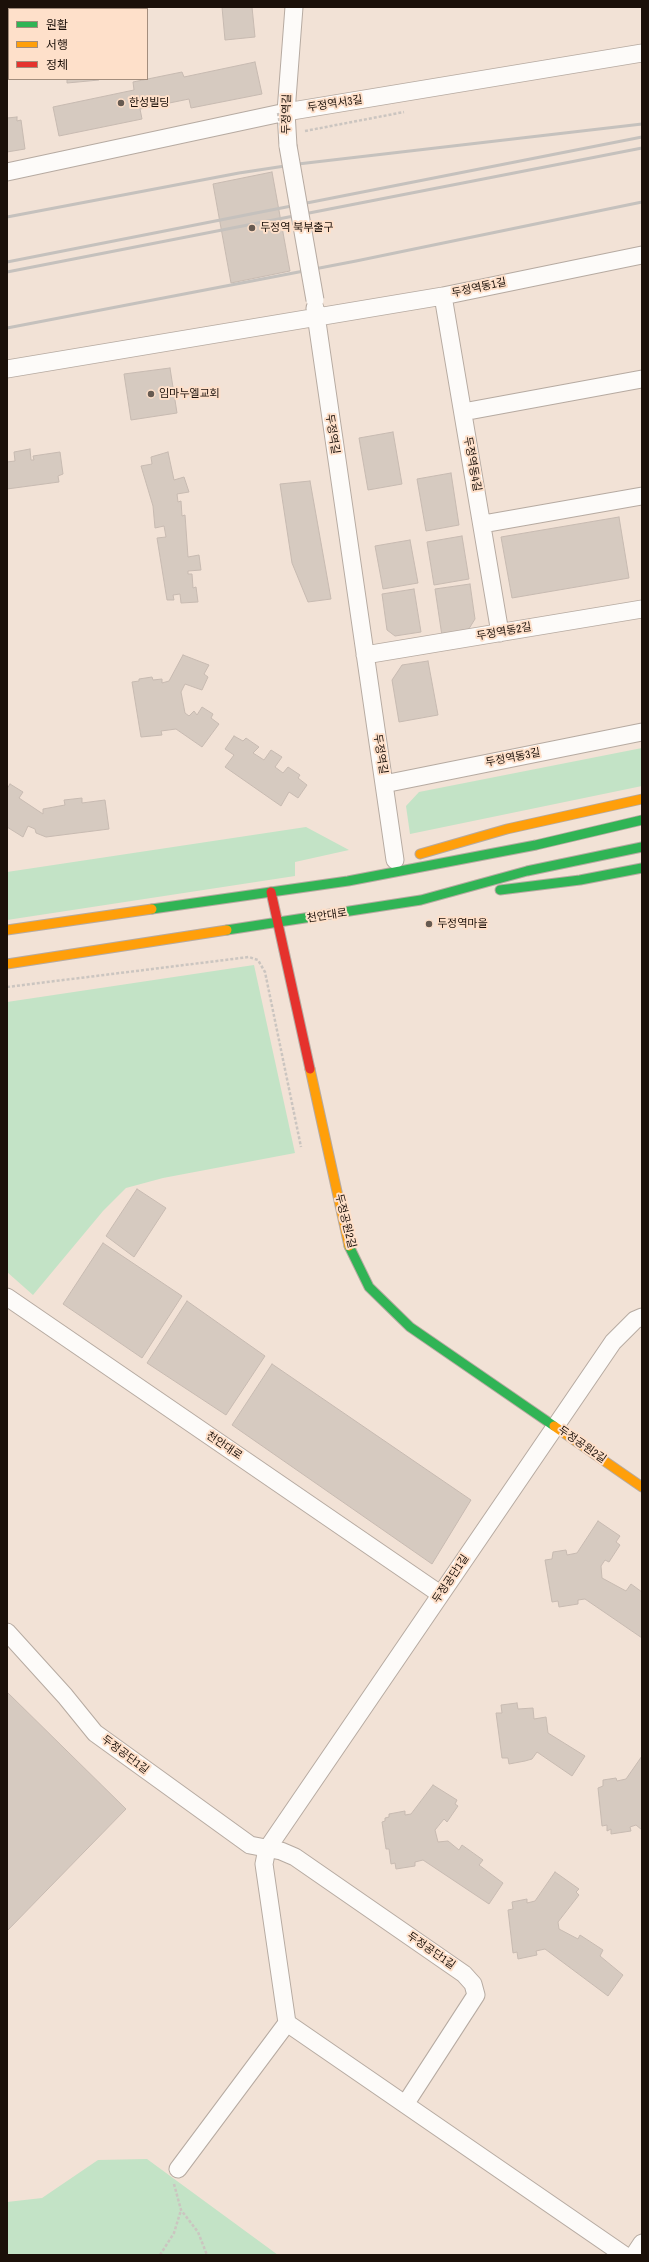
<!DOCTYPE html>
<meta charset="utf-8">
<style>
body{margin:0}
#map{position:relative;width:649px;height:2262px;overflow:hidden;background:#f2e2d6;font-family:"Archivo Narrow","Noto Sans KR",sans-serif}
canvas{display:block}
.frame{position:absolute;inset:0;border:8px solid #1b1009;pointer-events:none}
.legend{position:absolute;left:8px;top:8px;width:140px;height:72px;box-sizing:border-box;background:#fee0ca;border:1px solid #a38d7d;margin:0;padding:5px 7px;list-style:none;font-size:12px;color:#1b1009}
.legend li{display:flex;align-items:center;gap:8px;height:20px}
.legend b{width:20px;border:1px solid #a38d7d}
</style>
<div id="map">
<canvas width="649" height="2262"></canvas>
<div class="frame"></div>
<ul class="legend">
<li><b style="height:5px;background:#30b455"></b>원활</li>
<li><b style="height:5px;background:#ff9f0a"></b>서행</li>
<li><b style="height:5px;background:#e5322d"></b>정체</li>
</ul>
</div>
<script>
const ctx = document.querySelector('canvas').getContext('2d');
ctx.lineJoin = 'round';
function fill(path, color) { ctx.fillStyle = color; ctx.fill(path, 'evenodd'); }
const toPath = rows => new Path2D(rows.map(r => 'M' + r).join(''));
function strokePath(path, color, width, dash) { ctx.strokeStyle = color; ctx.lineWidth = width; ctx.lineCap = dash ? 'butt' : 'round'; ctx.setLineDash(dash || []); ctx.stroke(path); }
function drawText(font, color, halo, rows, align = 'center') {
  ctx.font = font + ' "Archivo Narrow","Noto Sans KR",sans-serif'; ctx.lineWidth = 4; ctx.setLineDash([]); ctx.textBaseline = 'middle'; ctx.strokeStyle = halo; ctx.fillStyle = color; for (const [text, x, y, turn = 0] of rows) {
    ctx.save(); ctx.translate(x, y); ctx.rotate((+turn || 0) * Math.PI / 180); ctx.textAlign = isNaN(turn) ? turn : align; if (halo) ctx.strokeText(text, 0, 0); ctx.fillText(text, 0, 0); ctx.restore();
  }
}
const green = toPath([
 [642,748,642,786,410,834,406,806,419,792],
 [306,827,349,850,295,862,295,876,7,920,7,872],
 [254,965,295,1153,163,1178,126,1188,103,1211,33,1295,7,1272,7,1002],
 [147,2159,278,2255,7,2255,7,2202,42,2198,98,2160]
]);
const building = toPath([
 [61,7,93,7,93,9,61,9,61,7],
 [222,7,252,7,255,37,225,40,222,7],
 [255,62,262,94,191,108,189,99,140,109,142,119,59,136,53,107,134,90,133,82,182,72,184,77,255,62],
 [67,79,99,79,99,80,67,83,67,79],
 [17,117,17,121,21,120,25,149,7,152,7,118,17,117],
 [272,172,290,271,231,283,213,184,272,172],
 [170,368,177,413,131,420,124,374,170,368],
 [393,432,402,484,368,490,359,438,393,432],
 [30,449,31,460,34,460,33,456,60,452,63,474,58,476,59,482,7,489,7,462,15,461,14,452,30,449],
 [168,452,174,480,184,477,189,492,177,494,178,502,181,501,182,516,185,515,188,557,199,555,201,570,188,571,188,574,192,574,193,588,196,587,198,602,181,603,180,594,173,595,174,600,167,600,157,538,166,537,164,526,155,528,153,506,141,466,152,464,151,457,168,452],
 [451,473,459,525,426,531,417,479,451,473],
 [310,481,331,599,308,602,292,563,280,484,310,481],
 [619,517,629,578,512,598,501,537,619,517],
 [462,536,469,579,434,585,427,542,462,536],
 [410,540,418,583,383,589,375,546,410,540],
 [470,584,475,619,467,632,442,636,435,589,470,584],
 [414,589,421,632,395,636,387,630,382,594,414,589],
 [183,655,209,665,204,674,208,677,202,690,185,684,181,692,185,713,189,716,194,711,197,715,202,707,213,714,211,718,219,724,202,747,176,729,161,731,162,735,141,737,132,682,139,681,139,679,152,677,153,680,162,679,162,683,169,681,183,655],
 [428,661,438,715,399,722,392,680,402,665,428,661],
 [234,736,243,741,246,738,259,747,253,753,264,760,271,750,282,757,275,767,283,773,288,767,300,775,298,778,307,785,298,798,289,792,281,806,225,767,234,755,225,749,234,736],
 [10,784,23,792,19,798,43,814,43,809,65,805,64,800,82,798,82,803,105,800,109,829,46,837,36,833,35,829,28,826,23,837,7,827,7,789,10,784],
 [137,1189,166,1208,134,1257,106,1236,137,1189],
 [103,1243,182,1296,142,1358,63,1304,103,1243],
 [187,1301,265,1356,226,1415,147,1363,187,1301],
 [272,1364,471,1500,432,1564,232,1425,272,1364],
 [598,1521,620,1536,616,1542,620,1545,609,1562,605,1560,601,1566,602,1578,626,1591,631,1584,642,1592,642,1638,585,1599,578,1600,578,1604,559,1607,558,1601,552,1602,545,1560,552,1559,553,1552,566,1550,567,1555,577,1553,598,1521],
 [7,1692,126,1809,7,1931,7,1692],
 [517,1703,518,1709,533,1708,534,1719,546,1717,548,1733,585,1756,572,1776,537,1752,532,1759,525,1761,509,1764,508,1758,502,1758,496,1713,502,1713,501,1705,517,1703],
 [642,1756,642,1830,636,1825,630,1827,631,1831,611,1834,611,1829,607,1831,607,1825,602,1826,598,1788,603,1786,603,1780,616,1778,617,1781,626,1779,642,1756],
 [433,1785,457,1800,455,1804,458,1806,447,1822,444,1819,435,1830,438,1842,448,1841,459,1850,462,1845,483,1860,479,1865,503,1883,489,1904,423,1860,415,1862,415,1866,396,1869,395,1863,391,1864,389,1849,386,1849,382,1822,385,1821,385,1818,389,1817,389,1814,405,1811,405,1815,411,1814,433,1785],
 [555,1872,579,1889,576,1892,579,1895,558,1922,559,1929,578,1939,580,1935,603,1950,600,1956,623,1975,608,1996,545,1949,536,1951,537,1955,518,1959,517,1952,513,1953,508,1910,513,1909,512,1902,527,1899,527,1903,535,1901,555,1872]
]);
const path = toPath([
 [305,131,404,112],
 [7,987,249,957,258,960,265,972,301,1147],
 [174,2184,181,2210,198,2232,207,2255],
 [160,2255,174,2233,181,2210]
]);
const street = toPath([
 [288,146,286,112,294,7],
 [7,172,286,112,642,53],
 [443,296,500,633],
 [315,308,395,860],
 [7,369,443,296,642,255],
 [463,412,642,379],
 [483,524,642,496],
 [365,655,642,609],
 [384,784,642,732],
 [7,1297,440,1594],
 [7,1632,65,1696,95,1733,250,1845,281,1851,295,1857,464,1974,473,1984,476,1995,406,2103],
 [287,2023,624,2255],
 [178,2169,287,2023,264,1864,267,1849,613,1342,635,1320,642,1317],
 [634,2255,642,2243]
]);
const fast = toPath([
 [500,890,580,880,642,868],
 [152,909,348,881,536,845,642,820],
 [227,930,421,900,527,871,642,847],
 [349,1246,369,1287,410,1327,554,1426]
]);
const slow = toPath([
 [420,854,507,829,642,799],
 [7,930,152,909],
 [7,964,227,930],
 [310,1069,349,1246],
 [554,1426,642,1487]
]);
const jam = toPath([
 [271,892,310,1069]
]);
const rail = toPath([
 [7,217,239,173,298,164,642,124],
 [7,262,642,137],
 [7,272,642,148],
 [7,328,356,261,642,202]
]);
const pathBridge = toPath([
 [278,113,281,131]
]);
const streetBridge = toPath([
 [288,146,315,300]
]);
const markers = [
 [121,103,4,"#665a51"],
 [252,228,4,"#665a51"],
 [151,394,4,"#665a51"],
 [429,924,4,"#665a51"]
];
const poiNames = [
 ["한성빌딩",129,103],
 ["두정역 북부출구",260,228],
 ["임마누엘교회",159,394],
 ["두정역마을",437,924]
];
const streetNames = [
 ["두정역서3길",335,104,-9],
 ["두정역길",287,114,-89],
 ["두정역동1길",479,288,-12],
 ["두정역길",332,434,81],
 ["두정역동4길",472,464,80],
 ["두정역동2길",504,632,-10],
 ["두정역길",380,754,81],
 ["두정역동3길",513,758,-11],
 ["천안대로",327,916,-9],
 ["두정공원2길",345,1221,76],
 ["두정공원2길",582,1445,35],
 ["천안대로",224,1446,34],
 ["두정공단1길",451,1579,-56],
 ["두정공단1길",125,1755,37],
 ["두정공단1길",431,1951,35]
];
fill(green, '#c3e3c6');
fill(building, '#d6cac0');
strokePath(building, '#c7bab1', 1);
strokePath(street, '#b6aaa1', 19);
strokePath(fast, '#b6aaa1', 11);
strokePath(slow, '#b6aaa1', 11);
strokePath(jam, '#b6aaa1', 11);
strokePath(path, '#cbc5c0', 2.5, [3, 2]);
strokePath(street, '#fdfbf9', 17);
strokePath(fast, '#30b455', 9);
strokePath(slow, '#ff9f0a', 9);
strokePath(jam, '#e5322d', 9);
strokePath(rail, '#c5c1bd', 3);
strokePath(streetBridge, '#b6aaa1', 19, []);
strokePath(pathBridge, '#cbc5c0', 2.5, [3, 2]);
strokePath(streetBridge, '#fdfbf9', 17);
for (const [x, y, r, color] of markers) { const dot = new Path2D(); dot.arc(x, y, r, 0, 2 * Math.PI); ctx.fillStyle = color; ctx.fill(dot); strokePath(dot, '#fee0ca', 1.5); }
drawText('11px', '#1b1009', '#fee0ca', poiNames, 'left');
drawText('11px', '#1b1009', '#fee0ca', streetNames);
</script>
